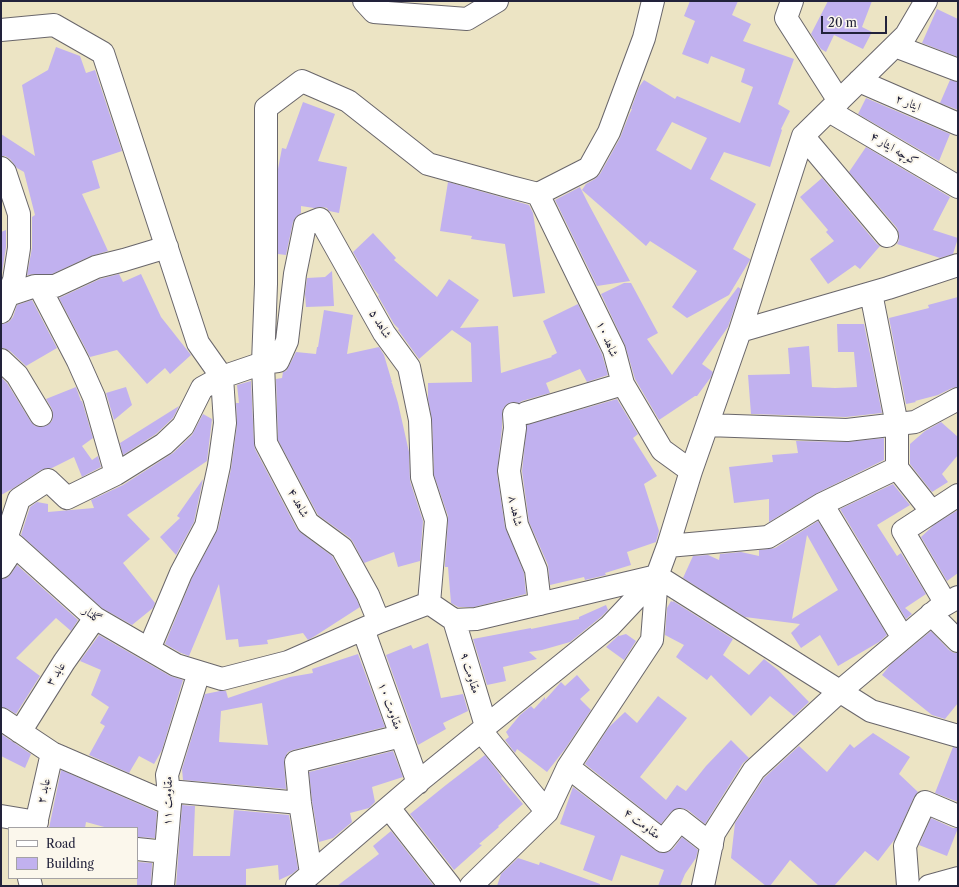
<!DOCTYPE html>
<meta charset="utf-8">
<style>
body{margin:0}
#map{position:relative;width:959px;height:887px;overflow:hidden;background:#ece4c4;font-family:"Libre Caslon Text",serif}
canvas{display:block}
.frame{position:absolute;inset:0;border:2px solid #22223b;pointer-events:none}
.legend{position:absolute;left:8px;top:827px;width:130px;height:52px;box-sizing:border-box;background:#fbf7ec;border:1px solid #a4a2a5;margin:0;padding:5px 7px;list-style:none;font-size:12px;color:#22223b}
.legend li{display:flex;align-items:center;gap:8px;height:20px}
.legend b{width:20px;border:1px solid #a4a2a5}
.scale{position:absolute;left:821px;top:16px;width:66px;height:18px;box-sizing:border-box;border:2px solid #22223b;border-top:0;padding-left:5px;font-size:12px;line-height:14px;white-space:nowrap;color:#22223b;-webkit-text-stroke:3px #fbf7ec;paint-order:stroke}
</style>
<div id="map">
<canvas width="959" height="887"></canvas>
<div class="frame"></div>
<ul class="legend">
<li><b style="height:5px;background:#fff"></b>Road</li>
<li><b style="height:11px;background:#c1b1ef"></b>Building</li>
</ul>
<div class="scale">20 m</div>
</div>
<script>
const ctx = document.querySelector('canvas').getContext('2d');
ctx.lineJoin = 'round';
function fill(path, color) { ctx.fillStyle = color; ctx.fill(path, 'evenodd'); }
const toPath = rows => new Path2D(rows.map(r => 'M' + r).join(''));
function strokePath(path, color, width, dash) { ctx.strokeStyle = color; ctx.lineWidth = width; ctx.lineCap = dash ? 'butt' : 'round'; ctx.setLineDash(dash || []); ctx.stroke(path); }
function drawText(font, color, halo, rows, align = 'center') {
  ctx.font = font + ' "Libre Caslon Text",Amiri,serif'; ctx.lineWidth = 4; ctx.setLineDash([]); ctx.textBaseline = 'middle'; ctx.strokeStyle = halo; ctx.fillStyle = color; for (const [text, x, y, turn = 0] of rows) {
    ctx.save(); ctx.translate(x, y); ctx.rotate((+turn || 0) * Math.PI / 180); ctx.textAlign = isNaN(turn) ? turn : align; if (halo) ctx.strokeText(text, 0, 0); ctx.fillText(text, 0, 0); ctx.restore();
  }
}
const building = toPath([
 [690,1,738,1,732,15,751,24,743,41,794,59,778,104,790,111,781,129,782,130,770,167,724,152,710,179,756,204,733,249,750,259,750,260,729,295,687,318,672,307,697,271,650,241,646,246,582,190,586,184,595,179,600,174,620,138,629,115,632,109,631,109,639,87,644,80,675,99,677,96,740,123,753,87,741,82,745,69,711,56,708,64,682,54,695,21,684,16],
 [672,122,707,138,691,170,656,150],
 [828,1,872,1,862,27,872,32,863,49,834,35,826,52,821,49,811,34],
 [937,9,958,19,958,57,922,43],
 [56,47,80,56,86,73,95,70,122,151,92,161,100,188,82,194,108,251,91,256,52,274,35,274,27,275,32,248,32,217,35,215,24,172,17,168,10,159,5,156,1,156,1,134,35,156,22,85,48,70],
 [950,80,958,82,958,110,940,103],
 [866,98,950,134,939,161,858,114],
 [303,102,335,114,318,161,347,167,339,213,329,211,327,208,322,207,314,208,301,206,301,213,296,217,293,222,286,255,278,254,278,169,282,148,286,149],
 [866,147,950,197,933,230,958,238,953,254,940,258,897,244,899,240,899,234,897,228,849,172],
 [822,178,877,244,880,246,860,269,855,265,828,284,810,259,834,241,826,232,828,230,800,197],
 [448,182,529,205,533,213,545,293,513,297,505,244,471,239,472,236,440,231],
 [580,187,588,203,630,281,597,286,555,200],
 [6,230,6,247,1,279,1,232],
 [373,233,396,258,394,260,437,297,449,279,479,300,460,328,498,326,501,373,552,357,551,356,557,353,543,321,578,304,602,354,608,375,587,382,580,369,546,383,550,393,522,401,519,403,513,402,507,404,503,409,502,415,502,428,497,473,505,527,524,573,526,594,474,607,458,607,451,603,448,567,445,567,445,564,448,521,448,516,434,475,432,420,428,399,428,383,472,382,471,343,452,330,419,359,398,330,399,329,394,324,378,296,379,295,374,289,353,252],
 [332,271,334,306,306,307,305,294,307,278,325,277],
 [119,274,123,282,141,274,161,317,191,355,170,374,165,368,147,384,117,350,90,357,59,298,100,279],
 [624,283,631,283,658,333,647,339,672,375,738,287,741,289,728,327,702,364,713,372,711,377,697,396,695,396,659,420,635,379,625,345,601,294],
 [958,297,958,387,952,388,938,395,915,401,916,402,906,404,889,318,929,308,928,305],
 [32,300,57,348,26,366,10,351,4,348,1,348,1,324,3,324,9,322,13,317,17,305],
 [324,310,353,315,347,354,379,347,384,355,392,382,391,383,392,383,398,403,409,452,410,481,423,521,420,561,398,567,394,552,364,563,353,542,350,538,318,515,278,440,276,379,282,378,283,372,286,371,289,366,296,352,316,354,317,347,318,347],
 [837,324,864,324,882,413,846,417,751,414,748,375,790,374,788,348,809,346,812,387,835,388,857,387,854,352,838,352],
 [1,377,7,383,31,422,35,426,41,427,48,425,52,421,53,415,52,409,46,399,76,387,81,401,82,401,93,438,82,446,92,460,98,456,101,467,82,477,74,457,52,468,47,468,41,470,12,489,1,495],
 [251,381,254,443,255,449,297,529,301,533,332,556,357,600,360,607,315,636,308,640,303,633,267,640,268,644,239,647,238,639,226,640,219,584,189,656,181,653,165,644,192,578,218,529,231,469,237,425,236,403,239,403,237,385],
 [126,387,132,405,114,420,106,393],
 [617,399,638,434,633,438,657,476,644,484,659,531,656,542,627,552,631,565,605,573,606,575,585,580,584,577,550,585,548,565,529,522,522,471,527,425],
 [179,406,173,418,156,434,123,455,120,443],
 [203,414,212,419,207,461,127,515,150,539,123,563,155,603,153,608,132,625,102,608,21,535,30,507,37,502,48,504,48,512,94,508,91,500,123,485,173,453,192,435],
 [941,422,958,437,958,455,942,474,948,482,932,492,910,464,910,444,925,431],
 [884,438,884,460,817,493,769,522,769,499,734,503,729,467,773,462,772,455,798,453,796,441,847,442],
 [203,479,194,522,176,555,160,537,180,518,177,516],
 [893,484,910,505,877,525,897,556,901,553,926,594,905,608,912,614,906,619,840,509],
 [958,510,958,573,947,581,921,537,934,525],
 [818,521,887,635,879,642,838,666,820,635,801,648,791,633,800,624,745,617,683,578,693,556,708,555,719,560,720,554,741,552,759,556,759,550,769,549,775,548],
 [807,535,838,590,792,619],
 [17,565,78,620,71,631,56,618,16,658,40,676,16,714,8,709,1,707,1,579,7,578,11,574],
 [671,601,673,602,673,601,733,639,723,655,749,675,764,659,778,670,809,702,794,716,770,696,751,716,711,675,707,680,676,657,684,645,665,635,667,608],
 [606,605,608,610,601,617,570,642,542,650,529,652,537,659,503,667,506,681,487,685,473,639,531,628,531,629,579,619,579,617],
 [931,631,949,650,954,653,958,653,958,703,945,719,932,715,882,675,890,665],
 [626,634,636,641,624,660,606,647,619,635,619,636],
 [99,635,170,676,183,680,162,750,154,764,139,756,129,773,89,755,105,726,100,723,109,707,91,695,101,670,80,661],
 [428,643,441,698,463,694,468,711,443,723,446,729,418,745,386,655,411,645,413,649],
 [358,654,385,727,293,750,288,752,285,757,284,763,286,789,183,780,182,769,205,694,220,691,226,691,228,698,290,677,313,673,312,669],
 [262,703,268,745,219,742,221,711],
 [577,675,590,690,580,699,591,710,565,749,547,772,517,749,515,753,505,740,509,737,506,732,520,715,531,706,534,709,545,697,545,700,561,682,565,686],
 [658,696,687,718,640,777,666,800,677,785,686,791,706,766,731,740,749,758,743,763,705,824,688,810,681,808,675,809,671,812,661,824,585,764,609,727,625,712,637,723],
 [873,733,910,757,899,774,918,792,914,797,895,839,878,861,865,851,834,886,819,886,790,860,770,886,766,886,731,858,735,823,764,778,799,746,827,772,850,744,854,748],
 [1,734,31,754,25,768,1,756],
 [953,747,958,748,958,802,935,793],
 [393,751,403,777,372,787,375,802,369,808,350,813,352,822,333,838,319,842,312,801,309,772],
 [485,755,502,777,501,778,523,804,498,826,499,827,479,844,482,845,454,870,410,814,446,785],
 [61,770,157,812,155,838,137,837,137,828,108,828,86,822,85,828,49,828],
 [573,787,656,851,662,853,668,852,673,849,682,837,698,850,696,858,685,874,680,886,658,886,664,870,621,855,612,881,583,870,595,836,560,824],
 [182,805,195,806,193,856,230,856,234,810,289,815,298,869,292,874,279,880,278,865,246,869,246,886,176,886],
 [931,818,953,828,958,828,947,856,919,845],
 [391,831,434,886,337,886,379,854,373,846],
 [518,858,539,865,540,862,600,884,600,886,497,886,501,874],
 [137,862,152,863,151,886,137,886]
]);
const minor = toPath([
 [364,1,374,12,467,19,497,1],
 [792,1,786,18,839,101],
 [1,30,54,25,103,53,198,343,222,377,263,363,266,284,266,108,302,81,348,101,428,164,511,187,538,194,589,168,609,132,644,38,653,1],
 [895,46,958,70],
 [859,81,958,124],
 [829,111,958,187],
 [803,136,887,236],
 [1,168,5,172,19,214,19,248,14,280,1,312],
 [538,194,614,350,623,384,662,450,691,471],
 [39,286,78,361,94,397,116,474],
 [871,293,897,425,897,468,932,512],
 [8,295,35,286,55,286,96,267,124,260,167,247],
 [740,331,888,288,958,265],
 [1,360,17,375,41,415],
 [526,413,623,384],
 [514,414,515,428,509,471,517,525,536,570,540,604],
 [707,425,847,430,915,422,958,399],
 [822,504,903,638],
 [1,535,15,546,95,618,176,665,222,679,288,662,379,622,429,603,454,620,476,619,657,576,871,711,958,736],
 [6,539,19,499,48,480,67,498,116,474,164,444,183,426,202,388,222,377,225,423,219,466,206,526,181,573,149,649],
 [668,546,768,537,822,504,897,468],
 [1,567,15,546],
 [946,604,903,531,958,495],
 [931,614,958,641],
 [454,620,486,726],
 [379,622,368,595,342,548,308,523,266,443,263,363,278,361,287,341,295,274,305,225,320,219,384,333,409,367,420,420,422,477,436,520,429,603],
 [363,629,418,783],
 [1,719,52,753,170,804],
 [481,731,547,812],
 [20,732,64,662,95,618],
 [568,767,663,841,680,820,712,845],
 [169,791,300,803],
 [389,808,450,886],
 [1,816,37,822],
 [35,828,52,753],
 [137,849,166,852],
 [311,873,300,803,296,762,401,736],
 [29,878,31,886],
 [163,886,170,804,167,775,199,672],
 [297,886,423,778,481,731,486,726,610,626,657,576,668,546,691,471,740,331,803,136,906,35,926,1],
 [471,886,547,812,568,767,652,640,657,576],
 [703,886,714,833,754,770,839,692,939,608,958,597],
 [908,886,905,846,925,802,958,816],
 [929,886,958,878]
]);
const streetNames = [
 ["ایثار ۲",908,103,23],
 ["کوچه ایثار ۴",894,149,31],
 ["شاهد ۵",380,324,59],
 ["شاهد ۱۰",607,339,67],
 ["شاهد ۴",298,503,62],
 ["شاهد ۸",515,511,79],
 ["گلنار",92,615,38],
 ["مقاومت ۹",470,673,73],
 ["عابد ۳",56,674,-57],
 ["مقاومت ۱۰",390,706,70],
 ["عابد ۲",44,791,-77],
 ["مقاومت ۱۱",168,801,-89],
 ["مقاومت ۴",642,824,37]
];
fill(building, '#c1b1ef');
strokePath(minor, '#69666b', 24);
strokePath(minor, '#fff', 22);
drawText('12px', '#22223b', '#fbf7ec', streetNames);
</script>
